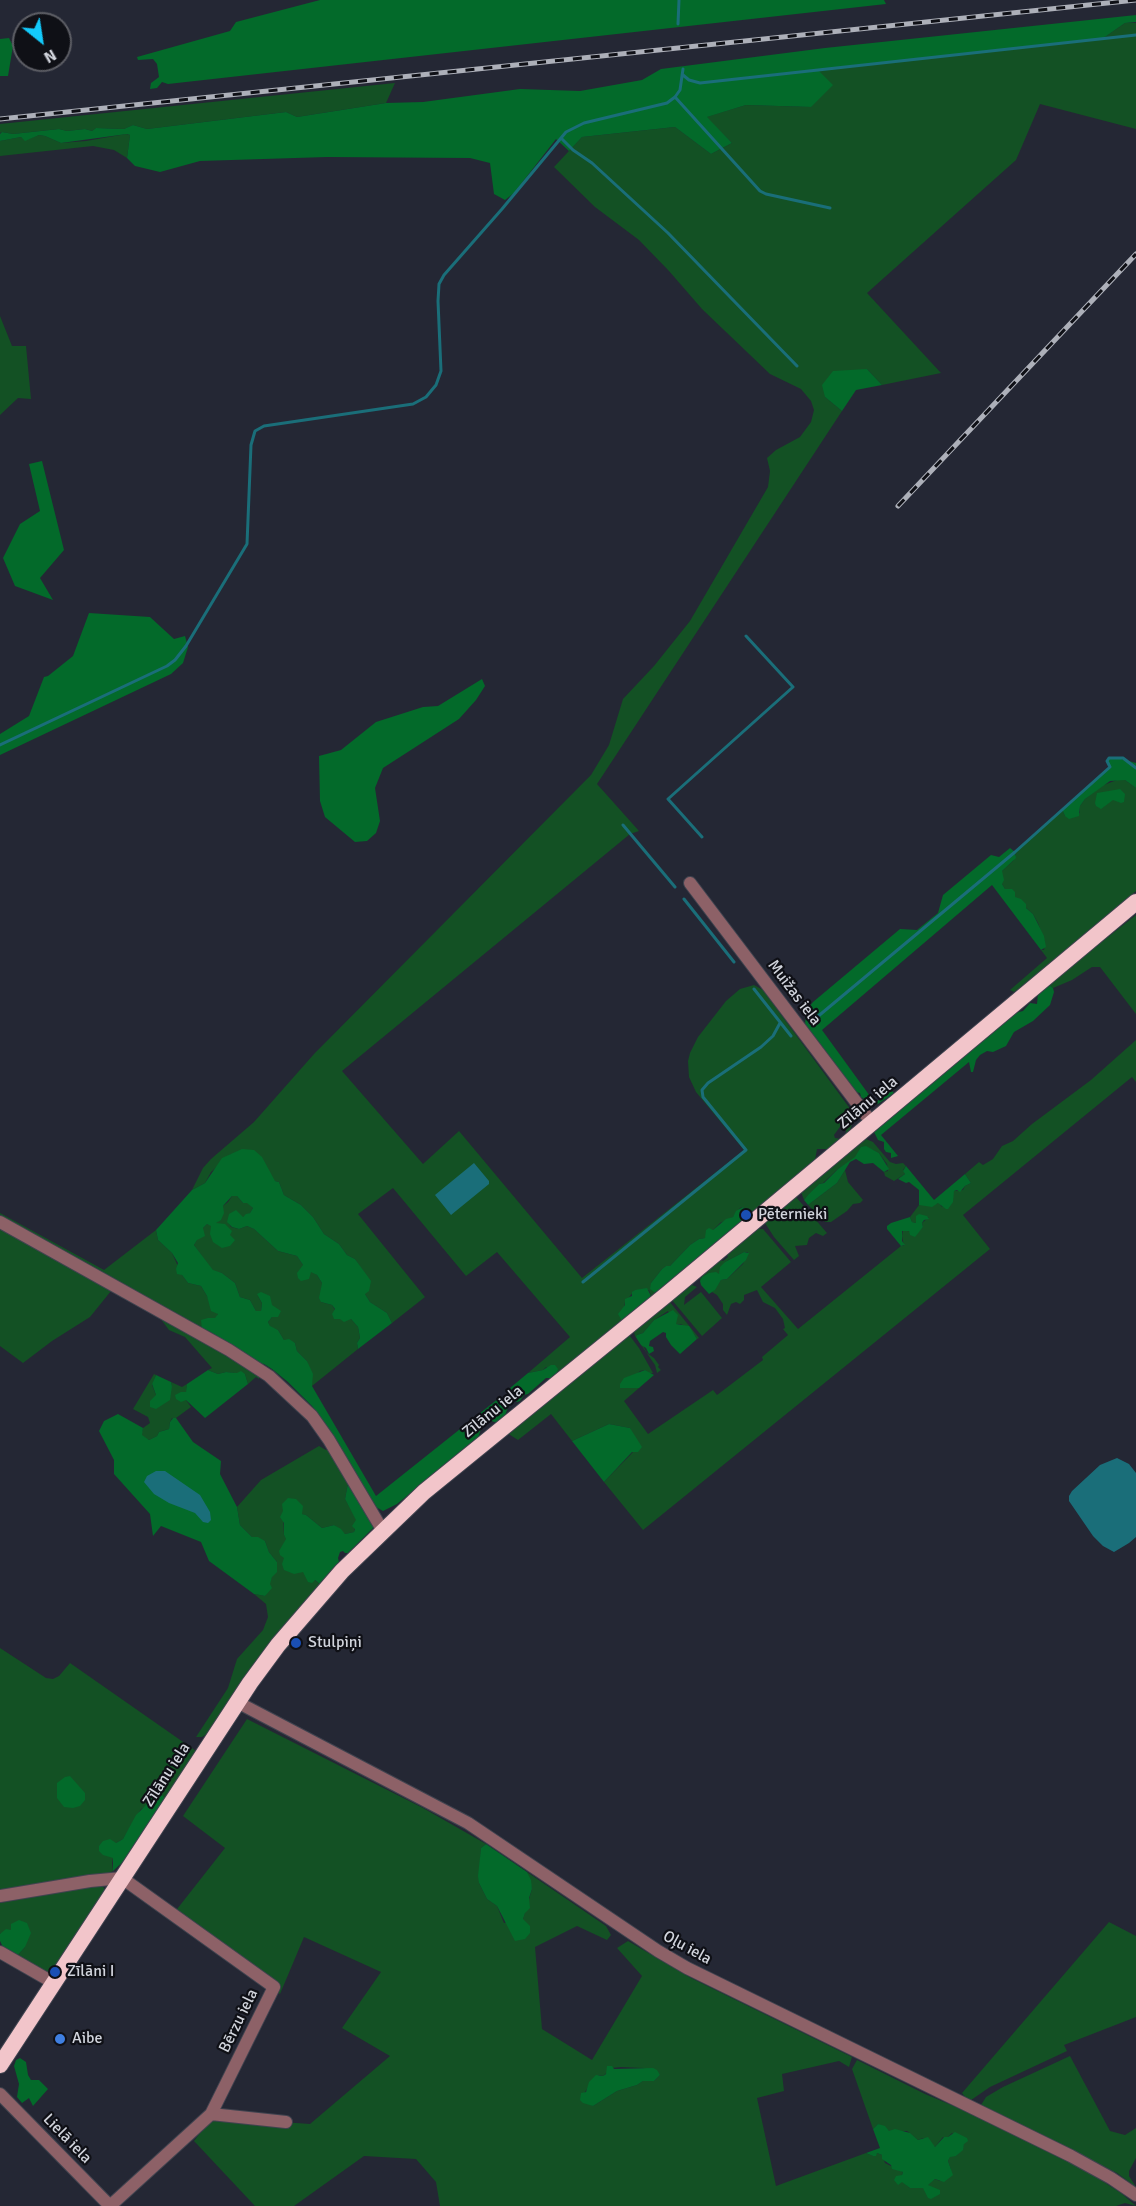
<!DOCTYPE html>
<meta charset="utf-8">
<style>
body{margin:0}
#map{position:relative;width:1136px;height:2206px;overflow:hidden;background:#242734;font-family:Signika,sans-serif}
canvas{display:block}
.north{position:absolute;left:12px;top:12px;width:60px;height:60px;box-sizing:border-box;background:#0f1016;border:2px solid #5d5e65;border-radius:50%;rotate:150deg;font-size:16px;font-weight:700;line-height:24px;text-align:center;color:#d1d4dc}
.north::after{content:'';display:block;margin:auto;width:21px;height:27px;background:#13cafb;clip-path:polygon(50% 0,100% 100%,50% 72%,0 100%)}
</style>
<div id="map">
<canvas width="1136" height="2206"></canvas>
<div class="north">N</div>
</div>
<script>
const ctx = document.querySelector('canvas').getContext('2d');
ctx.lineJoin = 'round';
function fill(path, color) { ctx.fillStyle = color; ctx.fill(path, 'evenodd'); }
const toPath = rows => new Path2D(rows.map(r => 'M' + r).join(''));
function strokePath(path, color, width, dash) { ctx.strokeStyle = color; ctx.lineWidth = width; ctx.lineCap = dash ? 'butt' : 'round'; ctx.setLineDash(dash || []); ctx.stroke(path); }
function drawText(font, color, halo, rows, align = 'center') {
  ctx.font = font + ' Signika,sans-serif'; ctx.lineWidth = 4.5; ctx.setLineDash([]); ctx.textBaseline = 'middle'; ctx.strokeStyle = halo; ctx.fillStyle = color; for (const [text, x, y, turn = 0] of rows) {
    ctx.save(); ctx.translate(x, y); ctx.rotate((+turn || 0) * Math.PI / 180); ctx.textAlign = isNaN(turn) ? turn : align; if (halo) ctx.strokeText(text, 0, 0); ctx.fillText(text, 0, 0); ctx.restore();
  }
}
const green = toPath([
 [1125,23,1136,23,1136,129,1040,104,1016,160,867,293,941,373,882,385,867,369,825,397,842,411,597,784,639,831,630,834,342,1071,423,1164,459,1131,582,1278,744,1150,696,1092,689,1077,688,1061,690,1053,698,1037,726,1001,740,989,754,985,763,990,851,1110,854,1118,850,1130,845,1136,847,1125,842,1124,834,1135,835,1138,841,1139,828,1149,817,1149,815,1160,751,1213,749,1211,746,1214,746,1209,743,1207,740,1208,733,1217,720,1223,705,1238,699,1239,690,1245,670,1266,666,1266,662,1269,651,1283,657,1294,652,1298,649,1290,635,1290,625,1302,622,1321,556,1374,546,1367,543,1370,528,1373,570,1337,497,1252,466,1276,393,1188,358,1214,425,1297,392,1323,387,1313,370,1302,365,1294,362,1270,355,1259,347,1255,339,1244,324,1234,313,1217,301,1205,284,1195,279,1182,275,1181,231,1154,211,1172,205,1183,192,1190,203,1168,211,1159,254,1122,314,1054,591,775,609,745,623,699,654,666,690,621,768,487,770,471,767,458,776,450,800,437,811,422,814,410,811,401,801,389,770,374,702,309,669,271,639,240,595,207,554,167,582,137,675,127,711,154,732,143,706,117,746,105,811,107,817,70,1102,39],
 [395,83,386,103,297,117,286,112,147,129,133,125,124,129,96,128,92,131,85,129,67,131,59,129,13,134,2,132,0,133,0,124],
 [126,134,130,135,127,158,114,150,93,146,0,156,0,141,21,137,25,140,39,135,45,136,61,143,86,141],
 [0,316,12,346,26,346,31,399,18,398,0,415],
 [1117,780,1125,780,1136,788,1136,891,1032,979,1014,992,1010,990,1047,958,1041,950,1044,950,1045,943,1038,923,1033,914,1005,889,1002,884,1002,871,1013,861,1016,854,1015,852,1062,809,1065,816,1080,813,1080,806,1085,799,1101,786],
 [1136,915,1136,1014,1100,967,1092,967,1072,980,1053,988,1048,984],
 [1136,1040,1136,1082,1132,1077,963,1215,990,1249,643,1530,604,1482,633,1452,630,1428,609,1424,572,1441,551,1414,518,1440,507,1433,628,1336,630,1336,639,1348,653,1373,649,1373,645,1370,640,1371,626,1387,639,1388,624,1401,648,1434,713,1390,717,1395,763,1360,762,1357,788,1335,783,1329,785,1328,783,1319,775,1308,763,1302,757,1290,744,1295,744,1300,740,1304,736,1302,731,1304,727,1315,723,1310,723,1304,717,1295,712,1292,721,1280,727,1279,743,1264,748,1252,744,1252,725,1262,719,1275,713,1274,702,1277,700,1281,700,1278,711,1266,721,1260,723,1261,728,1257,727,1255,757,1229,763,1229,791,1262,761,1287,798,1329,901,1246,904,1246,902,1236,903,1230,917,1233,923,1227,922,1223,929,1217,916,1223,912,1222,910,1217,919,1205,939,1203,942,1207,954,1191,963,1190,965,1186,971,1183,965,1174,979,1162,983,1165,993,1159,1002,1146,1013,1141,1032,1124,1091,1080],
 [866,1139,873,1142,890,1162,896,1164,903,1163,906,1166,903,1170,905,1174,894,1181,885,1176,884,1172,888,1171,887,1164,879,1153,871,1149,838,1169,823,1183,819,1184,804,1200,801,1192],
 [845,1170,848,1182,863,1200,860,1203,853,1204,847,1211,831,1222,825,1222,808,1205,837,1183],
 [232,1196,237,1196,243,1203,247,1202,253,1208,250,1213,243,1217,228,1222,231,1227,239,1229,247,1226,254,1229,278,1251,297,1256,303,1265,317,1275,322,1283,321,1302,332,1305,335,1310,333,1314,351,1319,358,1327,360,1338,357,1343,358,1349,312,1386,307,1361,297,1351,295,1343,284,1340,278,1330,270,1327,268,1322,272,1317,257,1295,262,1303,261,1311,256,1311,250,1300,240,1297,235,1283,222,1273,213,1271,194,1245,203,1228,207,1224,211,1225,216,1223,223,1206,228,1202],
 [796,1197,827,1233,823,1236,816,1233,809,1238,807,1245,795,1246,799,1256,794,1260,774,1237,765,1223],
 [0,1213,104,1270,156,1230,158,1240,172,1253,182,1275,188,1283,201,1286,207,1296,218,1314,209,1331,227,1345,0,1218],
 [0,1225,226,1352,259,1377,259,1379,256,1377,248,1384,245,1374,226,1372,218,1374,208,1370,212,1368,185,1337,169,1330,160,1318,111,1291,90,1317,52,1341,23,1363,0,1346],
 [692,1285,697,1287,685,1297,684,1305,701,1292,722,1318,702,1336,672,1300],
 [669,1301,699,1338,697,1339,694,1334,681,1324,676,1324,668,1311,654,1320,643,1333,637,1335,647,1353,654,1358,659,1365,658,1367,661,1370,657,1373,655,1365,635,1336,634,1332],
 [154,1374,156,1375,152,1385,156,1395,172,1386,171,1382,182,1387,187,1384,186,1400,191,1407,176,1418,172,1418,170,1422,169,1429,159,1432,157,1436,149,1440,141,1436,143,1428,150,1423,148,1417,133,1409],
 [319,1446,326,1450,331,1449,349,1478,345,1499,357,1520,354,1532,345,1534,334,1525,322,1528,306,1515,283,1511,284,1535,286,1538,285,1558,320,1584,299,1608,207,1734,202,1737,196,1737,228,1688,237,1659,263,1630,268,1617,266,1604,254,1594,265,1596,277,1562,269,1552,265,1541,252,1537,240,1525,237,1507,261,1480],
 [0,1648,46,1678,53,1679,59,1676,70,1663,196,1751,165,1799,141,1809,123,1839,116,1843,112,1863,113,1871,109,1873,0,1890],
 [247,1719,423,1808,486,1844,481,1848,479,1883,487,1899,497,1906,504,1923,523,1919,532,1889,527,1872,606,1926,611,1935,607,1940,577,1926,535,1947,542,2029,592,2060,642,1976,617,1948,628,1941,691,1978,852,2057,849,2067,839,2061,782,2074,784,2091,757,2098,776,2186,866,2153,873,2156,877,2153,882,2155,885,2163,903,2172,899,2182,902,2181,910,2188,932,2188,927,2185,935,2179,940,2181,951,2170,948,2161,950,2156,956,2156,962,2150,964,2144,952,2133,948,2137,943,2137,935,2147,923,2138,918,2140,907,2131,889,2131,878,2124,873,2129,852,2069,857,2060,925,2094,968,2112,1085,2170,1121,2193,1136,2206,1125,2203,1116,2206,440,2206,436,2182,416,2159,364,2156,294,2206,255,2206,194,2141,212,2117,310,2124,390,2056,342,2028,381,1972,304,1937,280,1994,170,1918,225,1848,183,1816],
 [621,2067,643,2068,660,2075,654,2081,643,2081,637,2085,617,2091,593,2106,581,2098,589,2086,599,2075,603,2076,612,2068],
 [102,1885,105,1890,52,1975,49,1975,25,1963,17,1956,25,1947,12,1930,0,1934,0,1903],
 [1109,1922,1136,1936,1136,2017,1064,2045,1067,2051,990,2087,974,2098,971,2100,965,2097,962,2093],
 [1070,2056,1110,2131,1125,2135,1136,2128,1136,2158,1129,2171,1129,2176,1136,2187,1117,2173,981,2105,986,2097,1003,2087]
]);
const forest = toPath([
 [320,0,884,0,886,4,168,84,162,82,157,88,150,89,151,83,159,77,157,64,153,59,138,60,137,57,230,31,236,22],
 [1136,15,1136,22,1125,23,1102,39,818,70,833,85,811,107,746,105,707,117,732,143,711,154,675,127,582,137,569,151,556,139,514,193,505,200,494,194,490,163,470,158,327,157,200,161,160,172,135,166,127,158,130,135,127,134,61,143,45,136,39,135,25,141,21,137,0,141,0,134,2,132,13,134,59,129,67,131,85,129,92,131,96,128,124,129,133,125,147,129,286,112,297,117,386,103,423,102,520,89,580,91,642,80,661,69,825,48],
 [9,38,13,46,8,76,0,76,0,39],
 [867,369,882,385,856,390,842,411,825,397,822,385,833,371],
 [42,461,64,550,40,578,53,600,15,586,3,558,20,524,40,511,29,464],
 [89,613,150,617,174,639,185,636,188,647,183,663,171,674,0,755,0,734,29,716,44,677,48,676,73,656],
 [482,679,485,686,476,700,459,719,383,768,375,788,380,821,376,833,367,841,355,842,325,817,320,801,319,756,341,750,376,722,423,707,438,706],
 [1114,757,1136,763,1136,788,1125,780,1110,781,1085,799,1080,806,1079,816,1069,819,1065,816,1062,809,1110,767,1107,761,1109,758],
 [1120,789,1125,794,1124,802,1121,803,1113,800,1101,809,1096,806,1095,803,1097,793],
 [1010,848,1015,852,1016,858,1002,871,1004,880,1002,884,1005,889,1012,889,1015,892,1015,897,1021,899,1026,904,1026,908,1033,914,1044,936,1046,947,1041,950,992,885,822,1030,875,1103,891,1090,894,1093,878,1104,866,1100,861,1097,860,1093,856,1092,805,1025,806,1011,813,1002,900,929,917,930,938,913,943,895,991,855,999,857],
 [1048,984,1053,988,1054,992,1050,1005,1033,1021,1014,1032,1006,1046,993,1052,987,1051,980,1055,976,1060,973,1072,971,1072,969,1062,881,1135,898,1156,891,1158,891,1153,886,1152,884,1149,884,1142,878,1140,874,1132,1015,1013,1023,1011,1030,1003,1037,1004,1038,993],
 [866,1146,879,1153,889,1169,884,1172,873,1163,864,1164,856,1159,850,1162,837,1183,808,1205,804,1200,808,1195,819,1184,824,1183,838,1169,855,1157,861,1147],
 [242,1149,254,1150,262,1157,275,1181,279,1182,284,1195,301,1205,313,1217,324,1234,339,1244,347,1255,355,1259,371,1281,369,1291,365,1294,370,1302,387,1313,392,1323,358,1349,357,1343,360,1338,358,1327,351,1319,344,1322,340,1319,334,1319,332,1314,335,1309,332,1305,321,1302,319,1298,322,1283,317,1275,311,1272,309,1279,301,1281,298,1278,297,1273,303,1265,297,1256,278,1251,254,1229,247,1226,239,1229,232,1227,227,1222,229,1214,236,1210,243,1217,246,1214,250,1213,253,1208,247,1203,243,1203,237,1196,232,1196,223,1206,224,1213,221,1220,216,1223,225,1224,232,1231,230,1235,235,1240,230,1246,222,1248,213,1242,210,1234,211,1226,207,1224,203,1228,205,1236,197,1240,194,1245,213,1270,222,1273,235,1283,240,1297,250,1300,256,1311,261,1311,262,1303,257,1294,261,1292,270,1296,272,1305,281,1311,278,1317,272,1317,268,1322,270,1326,278,1330,284,1340,289,1339,295,1343,297,1351,307,1361,313,1374,312,1386,376,1496,499,1398,506,1402,508,1407,505,1416,497,1423,489,1420,482,1426,478,1438,397,1504,383,1511,376,1507,334,1438,312,1406,288,1382,272,1369,264,1364,257,1363,209,1331,202,1329,201,1320,208,1318,215,1318,218,1314,211,1311,207,1296,201,1286,188,1283,182,1275,177,1274,176,1269,178,1263,172,1253,158,1240,156,1230,192,1190,205,1183,222,1158],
 [906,1166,934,1200,965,1174,971,1183,965,1186,960,1192,957,1190,954,1191,953,1202,948,1209,946,1209,938,1203,932,1207,919,1205,919,1190,909,1182,906,1183,898,1179,905,1174,903,1171],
 [743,1207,746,1209,746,1214,742,1217,744,1220,657,1294,650,1289,651,1283,662,1269,666,1266,670,1266,690,1245,699,1239,705,1238,706,1230,709,1228,713,1230,726,1219,733,1217,736,1211],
 [919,1214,927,1216,929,1219,924,1220,922,1223,923,1227,915,1237,910,1235,909,1231,902,1231,902,1241,905,1245,901,1246,887,1229,887,1226,891,1223,910,1217,912,1222,916,1223,916,1216],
 [744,1252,749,1253,746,1260,727,1279,721,1280,715,1290,709,1294,701,1285,700,1281,702,1277,709,1273,716,1272,719,1274,720,1267,725,1262],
 [647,1288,652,1298,622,1321,618,1314,625,1305,625,1299,632,1296,632,1292,635,1290],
 [673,1310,678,1315,676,1324,689,1326,697,1339,680,1354,671,1345,666,1337,666,1333,663,1332,650,1341,649,1346,653,1347,654,1351,649,1354,646,1348,641,1345,636,1337,637,1335,643,1333,654,1320],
 [551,1365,555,1365,558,1369,556,1374,551,1378,546,1378,528,1394,524,1395,520,1401,517,1402,513,1399,510,1388,528,1373,543,1370],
 [208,1370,218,1374,226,1372,237,1373,241,1371,245,1374,248,1384,205,1418,186,1400,181,1402,176,1399,175,1395,181,1392,186,1392,187,1384],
 [645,1370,654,1375,639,1388,620,1388,620,1384,624,1378],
 [156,1375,171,1382,172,1386,170,1400,156,1409,150,1407,150,1401,156,1395,152,1384],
 [118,1414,143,1428,142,1435,149,1440,157,1436,159,1432,169,1429,170,1422,173,1418,176,1418,193,1442,221,1461,220,1474,237,1507,240,1525,252,1537,258,1537,265,1541,269,1552,277,1562,277,1572,272,1577,270,1584,272,1588,265,1596,254,1594,209,1561,201,1542,161,1526,153,1536,150,1514,114,1474,114,1460,99,1431,104,1421],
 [609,1424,630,1428,642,1447,638,1452,632,1452,604,1482,572,1441],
 [349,1478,376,1525,348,1553,345,1553,343,1551,340,1552,338,1558,339,1562,320,1584,315,1580,312,1583,308,1582,303,1572,294,1574,284,1570,282,1564,284,1558,280,1555,279,1551,286,1539,284,1535,284,1523,280,1517,283,1511,282,1504,288,1498,296,1499,303,1506,302,1514,306,1515,322,1528,334,1525,341,1529,345,1534,354,1532,355,1529,352,1526,356,1520,345,1499],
 [70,1776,85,1793,85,1800,80,1806,73,1808,64,1807,57,1798,57,1783,65,1777],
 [155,1793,162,1795,165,1799,127,1858,113,1871,113,1858,103,1855,99,1851,99,1846,103,1841,110,1839,116,1843,123,1839,136,1815,146,1805,146,1800,149,1796],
 [486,1844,527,1872,531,1880,532,1889,529,1898,530,1908,525,1913,523,1919,530,1926,530,1933,525,1939,515,1941,497,1906,487,1899,479,1883,478,1876,481,1848],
 [19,1920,27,1923,31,1933,25,1947,17,1956,5,1951,0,1941,0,1934,6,1929,11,1930,11,1924],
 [20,2058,26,2062,28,2075,31,2080,39,2080,48,2089,33,2106,29,2098,22,2103,17,2097,19,2084,14,2066,16,2060],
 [607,2066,612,2066,614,2069,653,2068,657,2070,660,2075,654,2081,643,2081,637,2085,617,2091,593,2106,583,2103,580,2100,581,2093,586,2092,589,2082,596,2075,603,2076,606,2074],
 [878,2124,885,2126,889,2131,895,2129,910,2133,918,2140,928,2137,935,2147,944,2137,948,2137,955,2132,967,2138,968,2141,964,2144,963,2150,956,2156,950,2157,948,2161,953,2175,944,2182,935,2179,928,2185,940,2190,940,2194,931,2199,928,2198,923,2188,910,2188,902,2182,898,2185,894,2180,896,2176,902,2175,903,2172,892,2169,891,2165,882,2159,882,2155,877,2153,876,2156,873,2156,866,2153,880,2148,873,2129]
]);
const water = toPath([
 [474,1163,489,1181,489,1184,451,1215,435,1195],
 [1117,1458,1129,1464,1136,1473,1136,1537,1129,1543,1114,1552,1103,1546,1093,1536,1069,1501,1069,1496,1072,1491,1100,1465],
 [156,1471,165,1471,200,1495,210,1512,211,1520,208,1523,203,1522,195,1513,169,1503,154,1494,144,1482,147,1476]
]);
const stream = toPath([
 [678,24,679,0],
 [683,75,689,80,700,83,1136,35],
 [675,97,760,191,766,194,830,208],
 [561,138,573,150,592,163,668,233,797,366],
 [0,745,167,666,175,660,186,646,247,544,251,445,255,431,264,426,413,404,426,397,436,385,441,371,438,301,439,284,444,275,502,209,566,132,584,123,667,103,675,97,680,90,683,69],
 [623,825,675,887],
 [702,837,668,799,793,687,746,636],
 [684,899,734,962],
 [754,989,791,1036],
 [810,1023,1015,852,1110,767,1107,761,1109,758,1123,758,1136,768],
 [583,1282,746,1150,703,1097,702,1090,708,1083,761,1047,773,1036,780,1023]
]);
const minor = toPath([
 [690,883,872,1123],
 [0,1222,229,1350,269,1376,312,1416,329,1440,383,1531],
 [237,1702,468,1823,658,1951,687,1968,1071,2156,1111,2178,1136,2195],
 [0,1896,90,1881,122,1878,274,1987,211,2114,110,2206],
 [0,1952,54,1983],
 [0,2094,110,2206],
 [211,2114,286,2122]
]);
const highway = toPath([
 [0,2065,250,1683,278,1645,342,1571,424,1492,666,1295,1136,902]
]);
const rail = toPath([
 [0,119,1136,0],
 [898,506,1136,254]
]);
const markers = [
 [746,1215,6,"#1a4fb4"],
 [296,1643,6,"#1a4fb4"],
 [55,1972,6,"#1a4fb4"],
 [60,2039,6,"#3f7fe0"]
];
const streetNames = [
 ["Muižas iela",794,993,53],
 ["Zīlānu iela",868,1103,-40],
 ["Zīlānu iela",493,1412,-39],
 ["Zīlānu iela",167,1775,-57],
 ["Oļu iela",687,1948,29],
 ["Bērzu iela",239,2021,-64],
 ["Lielā iela",67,2139,46]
];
const poiNames = [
 ["Pēternieki",758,1215],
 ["Stulpiņi",308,1643],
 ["Zīlāni I",67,1972],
 ["Aibe",72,2039]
];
fill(green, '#135124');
fill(forest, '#036a2a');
fill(water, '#1a6e79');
strokePath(stream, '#1a6e79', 3);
strokePath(minor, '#40434f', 14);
strokePath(highway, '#40434f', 18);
strokePath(minor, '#8d6167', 12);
strokePath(highway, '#f2c5ca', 16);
strokePath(rail, '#adb0b9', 5);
strokePath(rail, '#0f1016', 3, [9]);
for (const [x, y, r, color] of markers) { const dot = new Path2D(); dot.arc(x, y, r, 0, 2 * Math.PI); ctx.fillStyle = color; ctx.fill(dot); strokePath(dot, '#0f1016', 2); }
drawText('16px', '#d1d4dc', '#0f1016', streetNames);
drawText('16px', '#d1d4dc', '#0f1016', poiNames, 'left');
</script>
